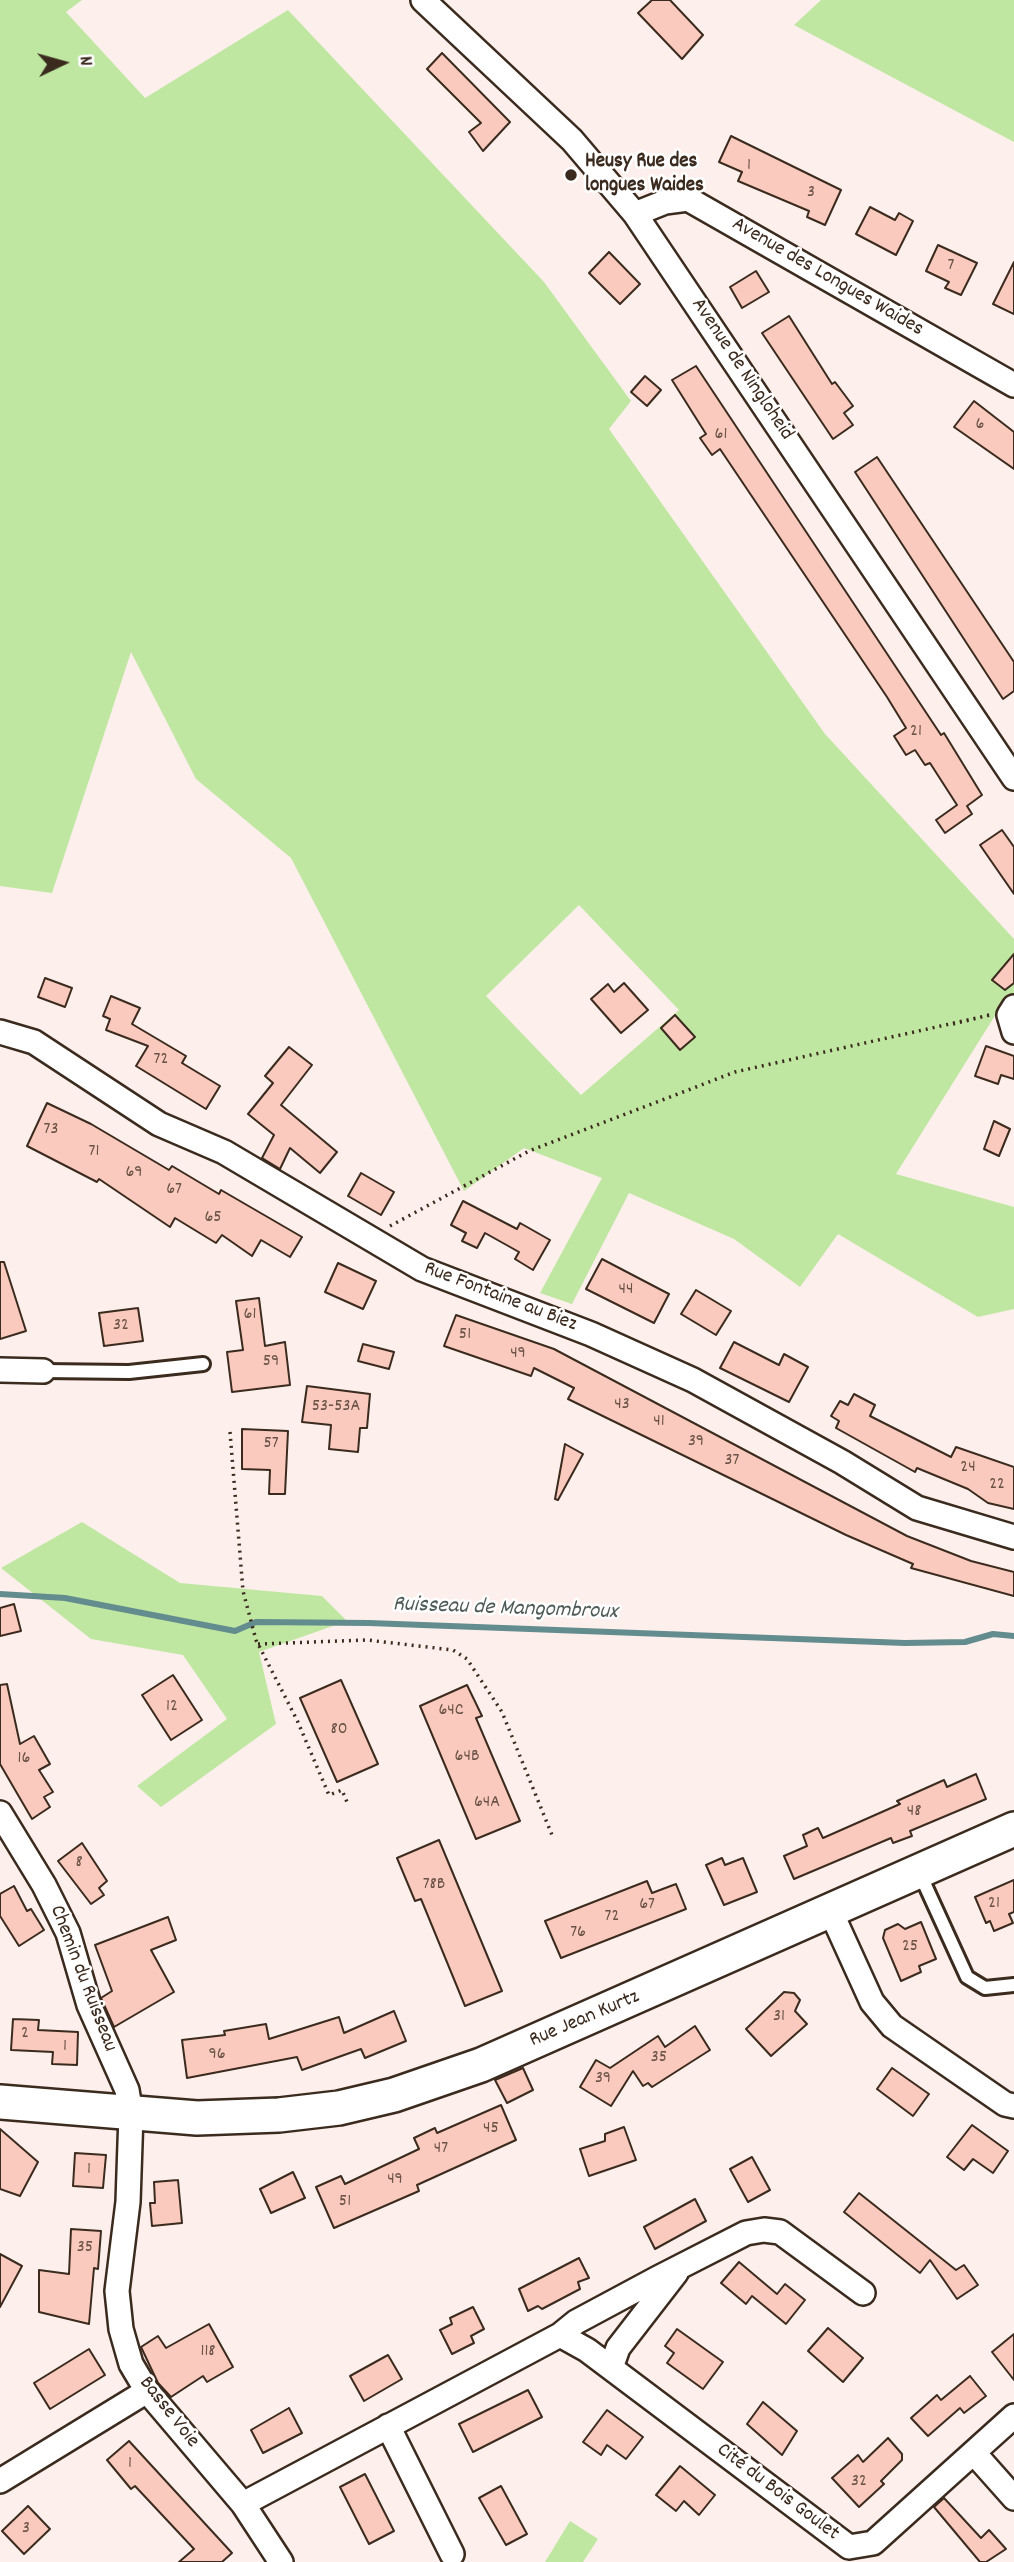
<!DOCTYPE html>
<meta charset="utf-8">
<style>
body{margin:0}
#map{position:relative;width:1014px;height:2562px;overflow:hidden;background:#fdefeb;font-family:Dekko,sans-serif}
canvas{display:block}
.north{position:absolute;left:28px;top:28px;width:70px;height:70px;-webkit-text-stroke:5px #fff;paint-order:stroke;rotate:85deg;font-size:19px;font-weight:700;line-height:28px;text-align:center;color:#3b2a1e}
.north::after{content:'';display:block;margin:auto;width:24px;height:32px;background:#3b2a1e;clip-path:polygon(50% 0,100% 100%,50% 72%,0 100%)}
</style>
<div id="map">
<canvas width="1014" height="2562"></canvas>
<div class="north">N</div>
</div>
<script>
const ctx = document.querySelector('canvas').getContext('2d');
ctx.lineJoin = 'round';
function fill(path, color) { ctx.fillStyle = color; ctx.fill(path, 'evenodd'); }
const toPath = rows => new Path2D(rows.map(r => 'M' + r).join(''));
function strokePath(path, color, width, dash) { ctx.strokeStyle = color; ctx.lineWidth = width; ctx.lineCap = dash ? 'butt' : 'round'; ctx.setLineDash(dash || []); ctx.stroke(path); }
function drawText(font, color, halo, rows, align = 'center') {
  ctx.font = font + ' Dekko,sans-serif'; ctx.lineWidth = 5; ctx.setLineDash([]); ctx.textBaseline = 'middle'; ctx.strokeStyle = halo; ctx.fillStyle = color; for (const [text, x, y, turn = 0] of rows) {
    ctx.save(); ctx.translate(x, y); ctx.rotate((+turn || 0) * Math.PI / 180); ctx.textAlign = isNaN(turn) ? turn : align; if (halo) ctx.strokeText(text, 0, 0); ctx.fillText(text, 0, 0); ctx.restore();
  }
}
const green = toPath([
 [0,0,82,0,66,12,145,98,288,10,544,282,631,401,609,429,825,734,1014,939,1014,994,1006,998,896,1174,1014,1207,1014,1309,978,1317,838,1234,800,1287,734,1239,629,1193,572,1304,540,1293,602,1178,524,1148,464,1191,291,858,196,779,131,652,52,893,0,886],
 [579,905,679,1010,581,1095,486,996],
 [821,0,1014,0,1014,142,794,25],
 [82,1522,180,1583,322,1596,347,1621,259,1652,276,1724,161,1807,137,1786,227,1719,183,1655,91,1639,1,1568],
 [570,2521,598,2539,583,2562,545,2562]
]);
const stream = toPath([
 [0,1594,65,1598,235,1631,256,1622,369,1623,905,1643,965,1642,993,1634,1014,1636]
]);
const building = toPath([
 [652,0,670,0,703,35,682,59,638,13,652,0],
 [442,53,510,122,483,151,469,132,481,123,427,69,442,53],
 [731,136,841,190,825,225,807,217,809,211,738,181,742,172,719,162,731,136],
 [870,207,895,220,899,213,913,221,896,255,856,234,870,207],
 [938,245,977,263,961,295,945,288,949,282,926,271,938,245],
 [609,252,640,284,620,304,589,273,609,252],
 [1014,262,1014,314,993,304,1014,262],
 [756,271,769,292,742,308,730,287,756,271],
 [789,316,832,384,835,382,853,406,844,413,853,425,833,439,762,333,789,316],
 [696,366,941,735,944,733,982,795,967,806,972,814,945,833,936,820,957,805,930,763,925,765,915,750,906,755,894,736,906,728,887,697,720,449,712,455,700,438,706,434,672,380,696,366],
 [645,376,661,390,647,406,631,392,645,376],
 [974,401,1014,432,1014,469,954,427,974,401],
 [877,457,1014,662,1014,691,1003,699,855,472,877,457],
 [1002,830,1014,847,1014,894,980,845,1002,830],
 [1014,954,1014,983,1005,990,992,980,1014,954],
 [45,978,72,988,65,1007,38,997,45,978],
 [624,983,648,1010,621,1033,591,999,608,984,614,992,624,983],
 [111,996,140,1008,132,1024,186,1056,182,1063,220,1086,206,1109,136,1066,148,1046,106,1030,110,1019,103,1016,111,996],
 [675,1015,695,1037,680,1050,661,1028,675,1015],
 [986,1046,1014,1056,1014,1079,1001,1075,998,1084,975,1076,986,1046],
 [289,1047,312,1065,281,1105,337,1152,320,1173,290,1148,280,1169,262,1158,274,1135,248,1114,273,1083,265,1076,289,1047],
 [47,1103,91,1124,169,1170,172,1166,219,1194,221,1190,302,1237,290,1257,261,1240,252,1256,222,1235,216,1243,175,1218,170,1227,99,1179,97,1182,27,1146,47,1103],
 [994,1121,1010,1129,999,1156,984,1149,994,1121],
 [361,1173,394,1192,381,1215,348,1196,361,1173],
 [463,1201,517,1229,520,1223,550,1240,533,1270,515,1259,519,1252,485,1233,477,1248,462,1241,466,1233,451,1225,463,1201],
 [602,1259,669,1294,654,1323,586,1289,602,1259],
 [0,1262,4,1262,26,1331,0,1339,0,1262],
 [338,1263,376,1281,363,1309,325,1292,338,1263],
 [696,1290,731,1311,716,1335,681,1314,696,1290],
 [259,1298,265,1346,285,1342,290,1385,232,1392,227,1352,243,1350,236,1301,259,1298],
 [138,1308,143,1341,104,1346,99,1313,138,1308],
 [456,1315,554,1349,907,1536,971,1561,1014,1572,1014,1596,911,1568,913,1564,846,1535,568,1399,574,1388,534,1368,531,1376,444,1346,456,1315],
 [734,1342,779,1365,784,1354,808,1367,789,1402,720,1368,734,1342],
 [363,1344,394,1352,389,1369,358,1361,363,1344],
 [307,1386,370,1394,367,1428,360,1428,358,1452,329,1449,331,1425,302,1422,307,1386],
 [854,1394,875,1405,870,1416,951,1457,956,1447,1014,1467,1014,1509,988,1503,968,1489,917,1468,915,1472,836,1428,839,1421,831,1416,840,1401,848,1405,854,1394],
 [242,1429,288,1431,285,1494,269,1494,270,1470,242,1469,242,1429],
 [565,1444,583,1454,558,1500,555,1499,565,1444],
 [14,1604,21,1631,0,1636,0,1608,14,1604],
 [173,1675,202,1720,171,1740,142,1695,173,1675],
 [341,1680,378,1764,337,1782,300,1698,341,1680],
 [7,1684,20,1744,34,1736,50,1764,39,1770,53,1792,44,1797,50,1807,32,1819,0,1764,0,1685,7,1684],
 [467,1685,482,1716,476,1718,520,1821,476,1839,420,1706,467,1685],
 [976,1774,986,1799,910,1831,912,1836,893,1843,891,1838,794,1879,784,1856,807,1846,803,1835,818,1828,823,1838,900,1804,897,1801,944,1780,947,1787,976,1774],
 [439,1840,502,1991,465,2006,421,1899,415,1901,397,1858,439,1840],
 [82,1843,107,1881,99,1888,104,1895,91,1904,58,1861,82,1843],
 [722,1858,725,1865,743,1858,757,1892,724,1905,706,1865,722,1858],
 [1014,1880,1014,1912,1009,1914,1013,1923,994,1931,990,1921,986,1923,975,1897,1014,1880],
 [647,1881,652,1893,676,1884,686,1909,561,1958,545,1921,647,1881],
 [14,1886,27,1911,31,1909,44,1930,19,1946,0,1916,0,1894,14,1886],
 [168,1917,176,1940,151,1950,174,1992,114,2027,101,1998,112,1991,95,1945,168,1917],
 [921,1922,936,1959,919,1966,921,1972,901,1981,883,1938,885,1930,898,1924,905,1929,921,1922],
 [784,1992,794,1993,800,2000,795,2011,807,2024,771,2056,746,2029,784,1992],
 [394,2011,406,2041,365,2058,361,2049,302,2070,297,2057,187,2078,182,2040,225,2035,224,2031,266,2024,269,2039,339,2017,344,2033,394,2011],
 [13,2019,39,2020,38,2030,78,2032,77,2065,52,2064,53,2052,11,2050,13,2019],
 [695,2026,710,2050,652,2087,648,2083,643,2086,633,2071,611,2106,580,2087,596,2060,610,2068,658,2036,665,2047,695,2026],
 [523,2068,533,2090,507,2103,495,2080,523,2068],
 [892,2068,929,2094,913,2116,877,2089,892,2068],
 [501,2105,516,2140,417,2185,419,2191,334,2228,316,2187,341,2176,345,2184,419,2149,414,2138,435,2128,437,2133,501,2105],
 [972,2125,1008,2151,993,2173,973,2159,964,2170,947,2157,972,2125],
 [624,2127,636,2160,589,2176,580,2149,605,2141,605,2134,624,2127],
 [0,2129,38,2162,20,2196,0,2189,0,2129],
 [75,2153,106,2155,103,2188,73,2186,75,2153],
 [752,2157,770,2190,748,2202,730,2169,752,2157],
 [293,2172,305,2198,271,2213,260,2189,293,2172],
 [178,2180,182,2223,152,2226,150,2203,155,2203,154,2182,178,2180],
 [859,2193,956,2270,964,2265,978,2285,957,2299,930,2260,920,2273,844,2212,859,2193],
 [695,2199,706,2221,655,2249,644,2227,695,2199],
 [71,2229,101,2231,98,2269,94,2268,89,2324,39,2312,39,2270,69,2274,71,2229],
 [0,2254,22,2266,0,2307,0,2254],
 [579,2258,589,2278,578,2282,580,2289,542,2309,538,2306,528,2311,519,2289,579,2258],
 [739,2262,777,2294,785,2284,805,2300,786,2324,752,2296,746,2304,721,2283,739,2262],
 [473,2307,484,2329,471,2336,474,2343,452,2354,440,2330,452,2324,450,2318,473,2307],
 [209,2324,233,2367,207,2382,203,2376,171,2397,158,2383,141,2347,158,2336,166,2348,209,2324],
 [828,2328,863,2358,843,2382,808,2351,828,2328],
 [677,2329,723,2362,703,2389,667,2363,674,2353,665,2346,677,2329],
 [1014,2334,1014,2380,992,2352,1014,2334],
 [89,2349,105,2375,50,2409,34,2383,89,2349],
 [388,2355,402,2379,364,2401,350,2376,388,2355],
 [970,2376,986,2396,964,2413,960,2408,928,2436,911,2418,937,2395,941,2400,970,2376],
 [528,2390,542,2417,473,2452,459,2424,528,2390],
 [763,2402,797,2431,782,2455,747,2424,763,2402],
 [289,2408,302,2433,263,2453,251,2430,289,2408],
 [607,2410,643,2437,626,2459,607,2445,601,2455,583,2442,607,2410],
 [888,2438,902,2454,902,2460,881,2481,884,2484,859,2507,832,2478,858,2455,863,2462,888,2438],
 [129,2441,232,2553,222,2562,179,2562,194,2549,135,2486,131,2489,107,2460,129,2441],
 [680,2466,715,2495,699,2515,684,2501,676,2511,656,2495,680,2466],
 [365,2474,394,2531,369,2544,340,2487,365,2474],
 [501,2486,527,2534,506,2545,479,2498,501,2486],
 [944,2498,981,2538,989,2530,1006,2549,986,2562,980,2562,934,2507,944,2498],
 [28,2506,50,2529,24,2554,2,2531,28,2506]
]);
const path = toPath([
 [953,1024,990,1015],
 [390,1226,529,1151,735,1072,990,1015],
 [230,1432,243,1591,256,1640,297,1720,329,1795,342,1790,347,1802],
 [258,1644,367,1640,453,1650,467,1659,502,1712,552,1835]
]);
const service = toPath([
 [43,1371,129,1372,203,1364],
 [920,1874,967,1977,985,1988,1014,1985]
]);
const minor = toPath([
 [423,0,572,140,635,214,1014,778],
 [635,214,665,202,688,199,1014,385],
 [1014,1007,1009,1015,1014,1032],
 [0,1032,34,1042,159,1124,224,1152,422,1269,591,1334,693,1380,842,1462,917,1508,1014,1537],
 [0,1370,43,1371],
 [0,1813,44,1885,68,1933,89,2005,127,2090,131,2114,128,2202,117,2291,121,2329,131,2364,147,2391,243,2504,281,2562],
 [831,1912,872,2002,892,2026,1005,2104,1014,2106],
 [560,2335,576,2322,658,2278,746,2233,764,2230,780,2232,863,2293],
 [611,2368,618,2348,676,2273],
 [388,2426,452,2554],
 [974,2453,1014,2498],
 [0,2481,147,2391],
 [243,2504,560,2335,587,2350,849,2547,873,2543,1014,2416]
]);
const secondary = toPath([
 [0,2102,197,2118,279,2115,339,2108,394,2095,481,2065,1014,1829]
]);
const markers = [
 [571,175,7,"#3b2a1e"]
];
const numberNames = [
 ["1",749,167],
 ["3",811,194],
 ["7",951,267],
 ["6",980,426],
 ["61",721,436],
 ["21",916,733],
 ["72",161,1061],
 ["73",51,1131],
 ["71",94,1153],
 ["69",134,1174],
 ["67",174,1191],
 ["65",213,1219],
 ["44",626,1291],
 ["61",250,1316],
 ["32",121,1327],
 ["51",465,1336],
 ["49",518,1355],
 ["59",271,1363],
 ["43",622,1406],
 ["53-53A",336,1408],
 ["41",659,1423],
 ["39",696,1443],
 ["57",271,1445],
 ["37",732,1462],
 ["24",968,1469],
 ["22",997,1486],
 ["12",172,1708],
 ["64C",451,1712],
 ["80",339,1731],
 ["64B",467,1758],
 ["16",24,1760],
 ["64A",487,1804],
 ["48",914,1813],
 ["8",79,1864],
 ["78B",434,1886],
 ["21",994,1905],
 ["67",647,1906],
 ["72",612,1918],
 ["76",578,1934],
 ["25",910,1948],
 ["31",779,2018],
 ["2",25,2035],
 ["1",65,2048],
 ["96",217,2056],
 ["35",659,2059],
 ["39",603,2080],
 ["45",491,2130],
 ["47",441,2150],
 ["1",89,2171],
 ["49",395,2181],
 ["51",345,2203],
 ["35",85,2249],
 ["118",208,2353],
 ["1",130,2465],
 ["32",859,2483],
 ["3",26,2530]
];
const poiNames = [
 ["Heusy Rue des",585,163],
 ["longues Waides",585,187]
];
const streetNames = [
 ["Avenue des Longues Waides",827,278,30],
 ["Avenue de Ningloheid",741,370,56],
 ["Rue Fontaine au Biez",500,1298,21],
 ["Chemin du Ruisseau",82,1979,69],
 ["Rue Jean Kurtz",585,2020,-23],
 ["Basse Voie",168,2413,52],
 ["Cité du Bois Goulet",777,2493,37]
];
const waterNames = [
 ["Ruisseau de Mangombroux",505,1610,2]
];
fill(green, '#c0e7a2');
strokePath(stream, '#638c8e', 6);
fill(building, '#f9cabd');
strokePath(building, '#3b2a1e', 2);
strokePath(service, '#3b2a1e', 18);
strokePath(minor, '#3b2a1e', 28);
strokePath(secondary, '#3b2a1e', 38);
strokePath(path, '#3b2a1e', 3.5, [2, 5]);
strokePath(service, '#fff', 12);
strokePath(minor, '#fff', 23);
strokePath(secondary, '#fff', 33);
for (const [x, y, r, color] of markers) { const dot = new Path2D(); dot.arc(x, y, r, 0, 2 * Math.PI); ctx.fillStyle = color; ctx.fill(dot); strokePath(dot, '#fff', 2.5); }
drawText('18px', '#6a5246', null, numberNames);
drawText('bold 21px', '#3b2a1e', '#fff', poiNames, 'left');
drawText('21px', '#3b2a1e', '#fff', streetNames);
drawText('italic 23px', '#4f5b56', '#fff', waterNames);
</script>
